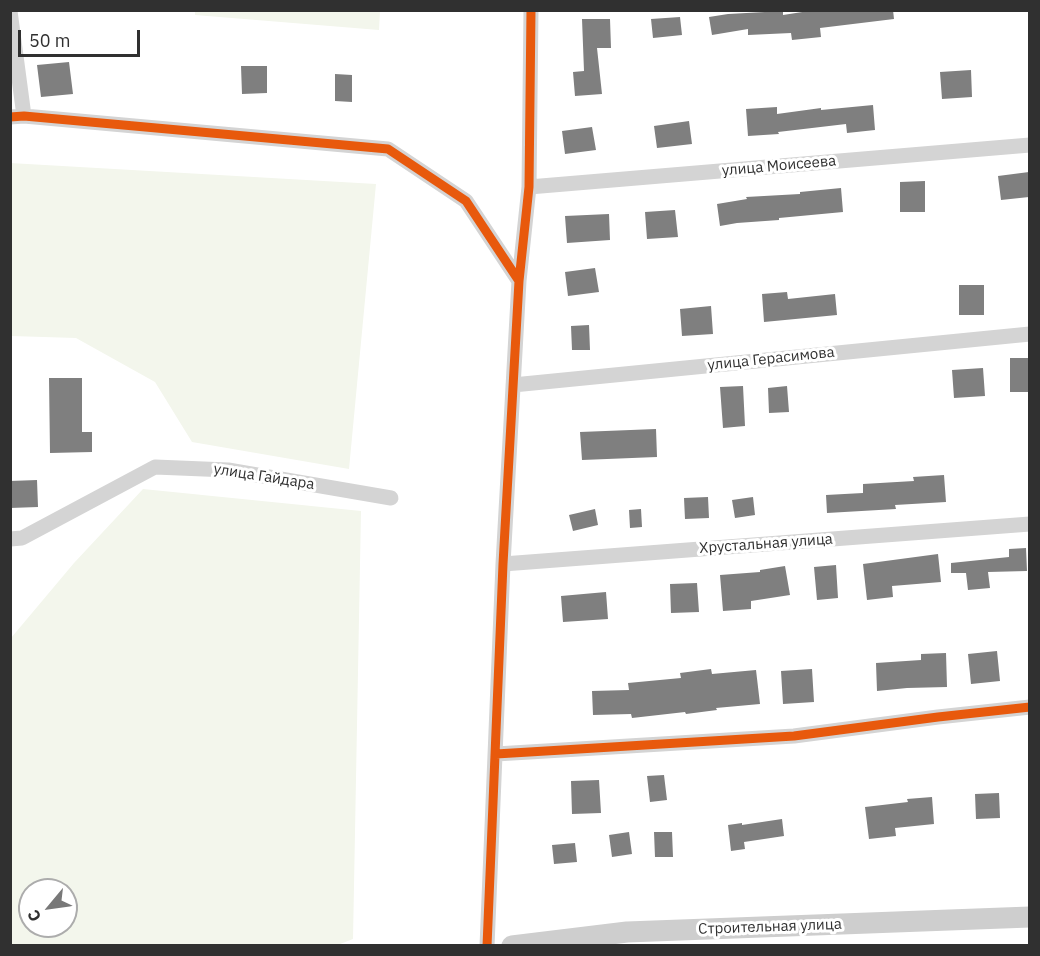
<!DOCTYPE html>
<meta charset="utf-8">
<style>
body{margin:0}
#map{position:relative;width:1040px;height:956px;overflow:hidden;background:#fff;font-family:"IBM Plex Sans",sans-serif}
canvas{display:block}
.frame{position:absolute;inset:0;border:12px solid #303030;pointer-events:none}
.north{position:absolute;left:18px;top:878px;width:60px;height:60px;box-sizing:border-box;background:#fff;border:2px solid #acacac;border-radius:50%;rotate:241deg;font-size:16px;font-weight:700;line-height:24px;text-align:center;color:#303030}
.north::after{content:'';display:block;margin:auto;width:21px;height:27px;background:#787878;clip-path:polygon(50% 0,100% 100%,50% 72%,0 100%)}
.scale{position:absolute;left:18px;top:30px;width:122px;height:27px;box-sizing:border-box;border:3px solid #303030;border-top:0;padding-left:8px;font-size:18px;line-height:21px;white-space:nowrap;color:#303030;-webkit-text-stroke:4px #fff;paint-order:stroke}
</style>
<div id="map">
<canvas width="1040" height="956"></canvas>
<div class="frame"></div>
<div class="north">С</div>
<div class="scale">50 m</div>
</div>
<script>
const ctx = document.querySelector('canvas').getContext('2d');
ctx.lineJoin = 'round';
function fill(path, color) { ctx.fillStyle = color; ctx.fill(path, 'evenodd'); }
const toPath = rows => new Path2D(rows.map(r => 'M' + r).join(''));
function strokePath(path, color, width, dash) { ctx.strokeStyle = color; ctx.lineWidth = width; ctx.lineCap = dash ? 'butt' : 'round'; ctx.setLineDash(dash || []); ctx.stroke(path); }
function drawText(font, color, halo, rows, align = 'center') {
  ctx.font = font + ' "IBM Plex Sans",sans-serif'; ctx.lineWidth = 6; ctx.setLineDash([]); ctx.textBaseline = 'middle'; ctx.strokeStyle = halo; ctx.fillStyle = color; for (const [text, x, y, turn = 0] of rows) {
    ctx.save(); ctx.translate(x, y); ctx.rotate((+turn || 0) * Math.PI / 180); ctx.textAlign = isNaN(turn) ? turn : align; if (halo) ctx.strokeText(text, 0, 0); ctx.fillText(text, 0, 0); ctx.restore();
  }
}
const green = toPath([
 [195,11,195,10,380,11,379,30,195,15],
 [10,163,376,184,349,469,192,442,155,382,76,338,11,336],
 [143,489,361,511,353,939,335,946,11,945,11,638,74,563],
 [30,890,66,890,66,926,30,926]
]);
const building = toPath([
 [815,10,893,10,894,19,820,28,821,37,792,40,791,33,748,35,748,29,712,35,709,17,728,14,783,11,783,15],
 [680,17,682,35,653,38,651,19],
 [582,19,610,19,611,48,597,48,602,94,575,96,573,72,584,71],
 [69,62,73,94,41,97,37,65],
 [241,66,267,66,267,93,242,94],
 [971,70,972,97,942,99,940,72],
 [335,74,352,75,352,102,335,101],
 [873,105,875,130,847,133,846,124,778,132,779,134,748,136,746,109,777,107,777,114,821,108,821,110],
 [689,121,692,144,657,148,654,126],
 [592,127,596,150,565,154,562,131],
 [1029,172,1029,197,1001,200,998,176],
 [925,181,925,212,900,212,900,182],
 [841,188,843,212,779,218,779,220,737,223,720,226,717,204,747,199,746,197,800,194,800,192],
 [675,210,678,237,647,239,645,212],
 [609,214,610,240,567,243,565,216],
 [595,268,599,292,568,296,565,272],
 [959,285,984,285,984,315,959,315],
 [787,292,788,299,835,294,837,315,764,322,762,294],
 [711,306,713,334,682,336,680,309],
 [589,325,590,350,572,350,571,326],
 [1010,358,1029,358,1029,392,1010,392],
 [983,368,985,396,954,398,952,370],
 [49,378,82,378,82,432,92,432,92,452,50,453],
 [743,386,745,426,723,428,720,387],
 [787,386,789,412,769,413,768,388],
 [656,429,657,457,582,460,580,432],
 [944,475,946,502,895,505,896,509,827,513,826,495,863,493,863,484,914,481,913,477],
 [37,480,38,507,10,508,10,481],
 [708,497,709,518,685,519,684,498],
 [753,497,755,515,735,518,732,500],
 [595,509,598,525,573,531,569,515],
 [641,509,642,527,630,528,629,510],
 [1026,548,1027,571,988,572,990,588,968,590,966,573,951,573,951,563,1009,557,1009,549],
 [938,554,941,582,892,586,893,597,867,600,863,564],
 [836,565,838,598,817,600,814,567],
 [785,566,790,595,751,601,751,609,723,611,720,575,760,572,760,570],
 [697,583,699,612,671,613,670,584],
 [606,592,608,619,563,622,561,596],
 [997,651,1000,681,971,684,968,654],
 [946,653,947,687,907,688,877,691,876,663,921,660,921,654],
 [711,669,712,674,756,670,760,704,716,708,717,710,686,714,685,712,632,718,631,714,593,715,592,691,629,690,628,683,681,678,680,673],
 [812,669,814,702,783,704,781,671],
 [664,775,667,800,650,802,647,776],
 [599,780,601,813,572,814,571,781],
 [999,793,1000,818,976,819,975,794],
 [932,797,934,824,895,828,896,836,869,839,865,807,908,802,907,799],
 [782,819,784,836,744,842,745,849,731,851,728,825,742,823,742,825],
 [629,832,632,854,612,857,609,835],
 [654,832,672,832,673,857,655,857],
 [575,843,577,862,554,864,552,845]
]);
const minor = toPath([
 [10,11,24,116],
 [10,117,24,116,388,149,466,201,519,281],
 [529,187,1030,145],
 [513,385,1030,334],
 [10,539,22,538,155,467,228,470,391,498],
 [503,564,1030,524],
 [496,754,794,736,938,717,1030,707],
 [487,946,503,564,519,281,529,187,531,10]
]);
const secondary = toPath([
 [512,946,627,932,1030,917]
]);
const cycleway = toPath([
 [10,117,24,116,388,149,466,201,519,281],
 [496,754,794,736,938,717,1030,707],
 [487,946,503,564,519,281,529,187,531,10]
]);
const streetNames = [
 ["улица Моисеева",779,166,-5],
 ["улица Герасимова",771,359,-6],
 ["улица Гайдара",264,477,9],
 ["Хрустальная улица",766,544,-4],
 ["Строительная улица",770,927,-2]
];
fill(green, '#f3f6ec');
fill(building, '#7f7f7f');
strokePath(minor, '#d4d4d4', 15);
strokePath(secondary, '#cecece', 21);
strokePath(cycleway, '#e8590c', 9);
drawText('15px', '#303030', '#fff', streetNames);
</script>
